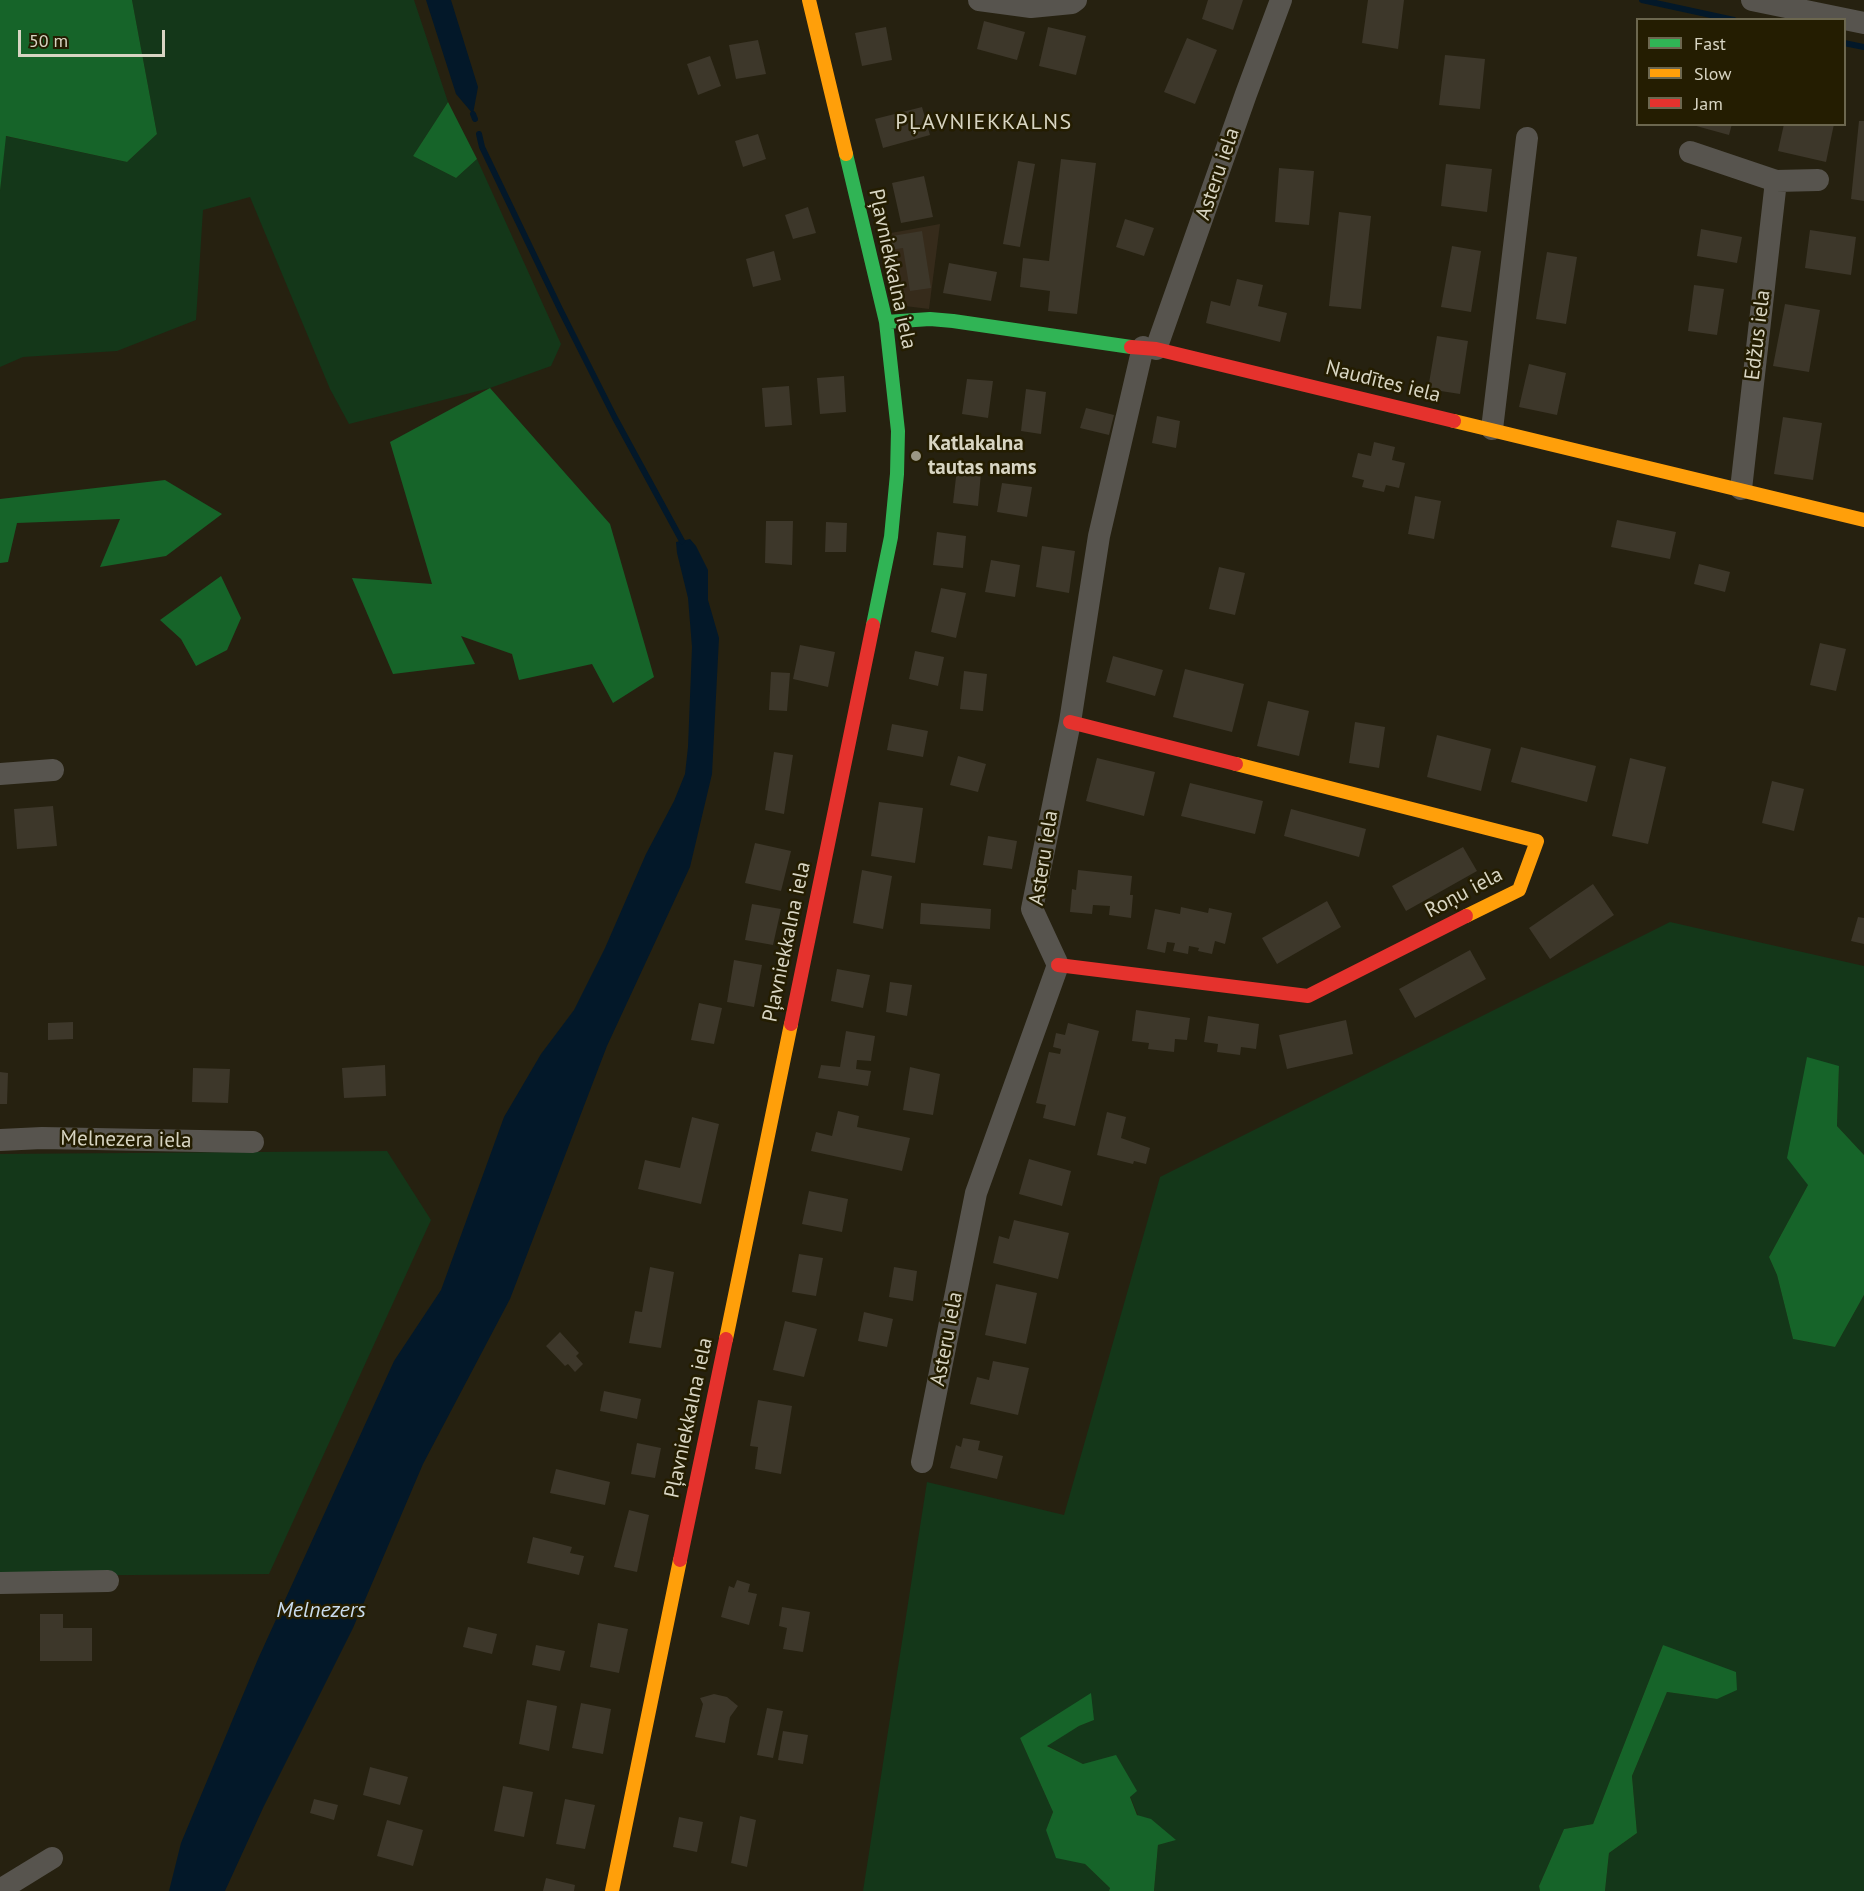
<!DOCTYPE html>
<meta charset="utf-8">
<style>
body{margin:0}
#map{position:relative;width:1864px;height:1891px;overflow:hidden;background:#262110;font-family:"PT Sans",sans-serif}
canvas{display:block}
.legend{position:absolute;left:1636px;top:18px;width:210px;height:108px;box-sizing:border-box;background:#241d01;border:2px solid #6c674f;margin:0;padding:8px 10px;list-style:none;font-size:18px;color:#d8d5c3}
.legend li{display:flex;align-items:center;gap:12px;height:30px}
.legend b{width:30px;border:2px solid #6c674f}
.scale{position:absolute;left:18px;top:30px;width:147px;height:27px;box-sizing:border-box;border:3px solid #d8d5c3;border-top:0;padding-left:8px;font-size:18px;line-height:21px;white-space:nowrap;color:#d8d5c3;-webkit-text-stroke:4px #241d01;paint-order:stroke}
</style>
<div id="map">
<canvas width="1864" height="1891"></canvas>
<ul class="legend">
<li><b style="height:8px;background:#30b455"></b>Fast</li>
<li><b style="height:8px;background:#ff9f0a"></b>Slow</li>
<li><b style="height:8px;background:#e5322d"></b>Jam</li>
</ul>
<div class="scale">50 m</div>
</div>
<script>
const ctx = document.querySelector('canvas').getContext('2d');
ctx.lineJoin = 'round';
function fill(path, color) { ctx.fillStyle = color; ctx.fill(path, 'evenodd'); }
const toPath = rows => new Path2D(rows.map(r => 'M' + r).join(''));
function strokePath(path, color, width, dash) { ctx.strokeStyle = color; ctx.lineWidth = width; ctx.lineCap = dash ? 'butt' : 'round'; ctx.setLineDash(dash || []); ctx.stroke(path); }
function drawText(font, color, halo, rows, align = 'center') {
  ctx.font = font + ' "PT Sans",sans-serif'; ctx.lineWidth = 5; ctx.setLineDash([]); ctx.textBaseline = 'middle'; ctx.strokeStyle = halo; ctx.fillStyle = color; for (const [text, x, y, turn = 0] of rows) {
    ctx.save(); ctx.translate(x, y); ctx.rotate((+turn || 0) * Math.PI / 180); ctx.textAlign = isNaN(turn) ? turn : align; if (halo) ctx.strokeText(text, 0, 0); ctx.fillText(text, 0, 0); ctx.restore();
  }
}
const commercial = toPath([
 [940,224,929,309,897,305,880,235]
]);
const green = toPath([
 [132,0,414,0,448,102,413,156,456,178,477,159,561,344,551,366,490,388,349,424,330,389,250,197,203,210,196,320,117,351,23,357,0,367,0,191,5,136,127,162,157,134],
 [1670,922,1864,966,1864,1155,1837,1126,1839,1066,1808,1185,1769,1257,1777,1275,1793,1339,1835,1347,1864,1295,1864,1891,1605,1891,1609,1853,1637,1833,1632,1776,1667,1692,1717,1699,1663,1645,1593,1824,1564,1829,1539,1886,1540,1891,1154,1891,1158,1845,1175,1840,1138,1816,1130,1796,1083,1764,1046,1745,1079,1726,1094,1720,1020,1738,1053,1812,1046,1830,1085,1864,1110,1888,1109,1891,863,1891,927,1482,1064,1515,1160,1177],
 [387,1151,431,1220,269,1574,0,1576,0,1154]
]);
const forest = toPath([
 [0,0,132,0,157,134,127,162,6,136,0,191],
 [448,102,477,159,456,178,413,156],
 [490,388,610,524,654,677,613,703,592,664,519,680,512,654,461,636,475,664,393,674,352,578,432,584,390,442],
 [165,480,222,514,166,556,100,567,120,519,17,523,8,562,0,563,0,499],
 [221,576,241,618,227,650,196,666,181,639,160,620],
 [1807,1057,1839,1066,1837,1126,1864,1155,1864,1295,1835,1347,1793,1339,1777,1275,1769,1257,1808,1185,1787,1158],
 [1663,1645,1736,1672,1737,1690,1717,1699,1667,1692,1632,1776,1637,1833,1609,1853,1605,1891,1540,1891,1539,1886,1564,1829,1593,1824],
 [1091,1693,1094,1720,1079,1726,1047,1746,1083,1764,1116,1755,1137,1791,1130,1797,1137,1815,1151,1819,1176,1840,1158,1845,1154,1891,1109,1891,1110,1888,1085,1864,1056,1858,1046,1830,1053,1812,1020,1738]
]);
const water = toPath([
 [426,0,451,0,478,87,473,114,456,94],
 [690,539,696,546,708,570,708,600,719,638,712,774,690,867,607,1046,510,1299,423,1464,353,1628,263,1808,225,1891,169,1891,181,1843,258,1659,394,1361,441,1290,504,1117,541,1054,574,1010,605,948,646,854,674,801,685,774,688,747,692,647,688,598,677,553,676,542]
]);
const stream = toPath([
 [1642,0,1734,20],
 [1844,43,1864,47],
 [473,114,475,119],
 [479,134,482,147,560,309,615,418,682,541]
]);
const building = toPath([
 [1208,0,1243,0,1233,30,1202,19],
 [1368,0,1404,0,1398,49,1362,43],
 [984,21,1025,32,1017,60,977,49],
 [886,27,892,60,862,66,855,33],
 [1048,27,1086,36,1076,75,1039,66],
 [1187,38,1217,50,1195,104,1164,92],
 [758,40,766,74,736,79,729,45],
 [1445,55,1485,59,1480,109,1439,105],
 [710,56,721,86,698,95,687,64],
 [922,107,930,135,883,148,875,119],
 [1859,121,1864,121,1864,201,1851,199],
 [1689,124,1732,124,1729,135],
 [1784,124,1834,124,1826,162,1778,151],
 [758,134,766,159,743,167,735,141],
 [1061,159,1096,163,1077,314,1048,311,1050,291,1020,287,1023,258,1049,261],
 [1018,161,1035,164,1020,247,1003,244],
 [1446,164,1492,169,1487,212,1441,206],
 [1279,168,1314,171,1309,225,1275,222],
 [924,176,933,217,901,223,892,183],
 [808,207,816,233,793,239,785,215],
 [1339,212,1371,216,1361,309,1329,306],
 [1125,219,1154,228,1144,256,1116,247],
 [1701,229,1742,237,1737,263,1697,256],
 [1810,230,1856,237,1851,275,1805,268],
 [922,231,931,288,910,291,903,248,889,250,886,237],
 [1452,246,1481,251,1471,312,1441,307],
 [774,251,781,280,753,287,746,259],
 [1547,252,1577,257,1566,324,1536,319],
 [949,263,997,272,991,301,943,293],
 [1237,279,1263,285,1258,306,1287,313,1280,342,1206,323,1211,301,1230,306],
 [1694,285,1724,289,1717,335,1688,331],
 [1785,304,1820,310,1809,372,1773,366],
 [1437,336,1468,341,1460,394,1428,389],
 [1529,364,1566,373,1557,415,1519,407],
 [844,376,846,412,820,414,817,378],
 [967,379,993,381,988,418,962,414],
 [789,386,792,425,765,427,762,388],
 [1026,389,1046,392,1041,434,1021,431],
 [1086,408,1114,415,1109,435,1080,428],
 [1157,416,1180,421,1176,448,1152,443],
 [1783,417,1822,423,1813,480,1774,474],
 [1374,442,1395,447,1392,460,1405,463,1399,488,1386,485,1384,492,1362,487,1364,480,1352,477,1358,453,1371,456],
 [958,460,982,462,978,506,953,503],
 [1002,483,1032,487,1027,517,997,512],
 [1415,496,1441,501,1434,539,1408,534],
 [1617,520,1676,532,1670,559,1611,547],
 [766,521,793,521,792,565,765,563],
 [826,522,847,523,846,552,825,552],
 [937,532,966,536,963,568,933,565],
 [1042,546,1075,551,1069,593,1036,587],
 [991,560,1020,565,1015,597,985,592],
 [1699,564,1730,572,1725,592,1694,584],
 [1219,567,1245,573,1235,615,1209,609],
 [941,588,966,593,956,638,931,632],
 [1820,643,1846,649,1836,691,1810,685],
 [800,645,835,652,828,687,793,679],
 [915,651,944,657,938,686,909,679],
 [1113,656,1163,670,1155,696,1106,682],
 [1185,669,1244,684,1232,732,1173,717],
 [964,671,987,674,983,711,960,709],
 [771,672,790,673,787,711,769,710],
 [1268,701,1309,711,1299,756,1257,746],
 [1355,722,1385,727,1379,768,1349,763],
 [892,724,928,731,923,757,887,750],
 [1437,735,1491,749,1481,791,1427,777],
 [1521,747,1596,766,1587,802,1511,782],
 [774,752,793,755,784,814,765,810],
 [958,756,986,764,978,792,950,785],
 [1097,758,1155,772,1144,816,1086,801],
 [1630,758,1666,767,1648,844,1612,836],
 [1772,781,1804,789,1794,831,1762,823],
 [1190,783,1263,801,1255,834,1181,816],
 [879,802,923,808,915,863,871,856],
 [53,806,57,846,17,849,14,809],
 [1291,809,1366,829,1359,857,1284,836],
 [988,836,1017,841,1012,869,983,865],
 [755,843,791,851,781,891,745,883],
 [1463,847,1477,871,1406,911,1392,886],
 [862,870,892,876,883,929,853,923],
 [1078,870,1132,876,1130,895,1133,895,1131,918,1109,915,1110,906,1093,905,1092,914,1070,912,1072,889,1076,890],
 [1593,884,1614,915,1550,959,1529,928],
 [1327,901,1341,927,1277,964,1262,938],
 [921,903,991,909,990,929,920,924],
 [752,904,781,909,773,945,745,940],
 [1181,907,1208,913,1209,908,1232,913,1225,944,1215,941,1212,954,1198,951,1199,948,1189,946,1188,954,1173,951,1175,943,1167,942,1165,953,1147,949,1155,909,1180,914],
 [1858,917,1864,918,1864,944,1851,941],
 [1470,950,1486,979,1415,1018,1399,989],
 [734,960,762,965,754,1007,727,1002],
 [837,969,870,975,863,1008,831,1001],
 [890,982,912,985,907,1016,886,1012],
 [699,1003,722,1008,714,1044,691,1040],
 [1136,1010,1190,1018,1187,1040,1175,1039,1174,1052,1148,1049,1149,1043,1132,1041],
 [1208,1016,1259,1024,1256,1049,1241,1047,1240,1055,1217,1052,1218,1044,1204,1042],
 [1346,1020,1353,1054,1287,1069,1279,1035],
 [73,1022,73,1039,48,1040,48,1023],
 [1068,1023,1099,1031,1075,1126,1043,1118,1046,1105,1036,1103,1049,1052,1060,1054,1061,1049,1053,1047,1056,1033,1065,1035],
 [846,1031,875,1036,871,1061,857,1060,856,1069,871,1071,868,1086,818,1078,821,1065,840,1067],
 [385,1065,386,1096,344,1098,342,1068],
 [910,1067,940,1074,933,1115,903,1110],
 [193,1068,230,1069,228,1103,192,1102],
 [0,1072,8,1073,7,1104,0,1104],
 [838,1111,859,1116,857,1127,910,1138,902,1171,811,1151,816,1132,832,1136],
 [1107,1112,1126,1117,1121,1138,1150,1148,1146,1164,1134,1161,1133,1164,1097,1155],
 [692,1117,719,1124,701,1204,638,1189,645,1160,680,1168],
 [1029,1159,1071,1171,1062,1206,1019,1194],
 [809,1191,848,1199,842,1232,802,1224],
 [1014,1220,1069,1233,1058,1279,993,1263,999,1236,1009,1239],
 [799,1254,823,1258,816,1296,792,1292],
 [650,1267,674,1272,661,1348,629,1343,635,1311,642,1312],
 [894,1267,917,1271,913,1301,889,1297],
 [996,1284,1037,1293,1026,1344,985,1335],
 [864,1312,893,1319,887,1347,858,1341],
 [785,1321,817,1329,804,1377,773,1370],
 [560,1332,579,1353,576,1356,583,1364,575,1372,568,1364,565,1366,546,1346],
 [993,1361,1029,1368,1018,1415,970,1404,977,1377,989,1380],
 [604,1391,641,1399,637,1419,600,1411],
 [758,1400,792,1406,781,1474,755,1469,758,1447,750,1446],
 [963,1438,980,1441,978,1450,1003,1456,997,1479,950,1468,956,1445,961,1447],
 [637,1443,661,1448,655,1478,631,1474],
 [556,1469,610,1482,605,1505,550,1493],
 [629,1510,649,1515,637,1572,614,1567],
 [533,1537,572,1547,570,1553,584,1556,579,1575,527,1563],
 [737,1580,750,1584,748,1592,757,1594,749,1625,721,1617,729,1586,734,1588],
 [782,1607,810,1612,803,1652,783,1649,787,1628,779,1626],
 [40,1614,63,1614,63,1628,92,1628,92,1661,40,1661],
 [598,1623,628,1629,619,1673,590,1667],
 [468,1627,497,1634,492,1654,463,1647],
 [536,1645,565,1651,560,1671,532,1665],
 [714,1694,727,1697,738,1706,730,1717,725,1743,695,1737,703,1704,700,1698],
 [527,1700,557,1706,549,1751,519,1744],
 [581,1703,611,1709,603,1754,572,1748],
 [767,1708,783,1711,773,1758,757,1755],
 [783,1731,808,1735,803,1764,778,1760],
 [370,1767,408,1777,400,1805,363,1795],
 [503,1786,533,1792,524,1837,494,1831],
 [314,1799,338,1805,334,1820,310,1813],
 [565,1799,595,1805,585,1849,556,1844],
 [740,1816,756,1820,747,1867,731,1863],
 [679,1817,703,1822,697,1852,673,1847],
 [387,1820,423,1830,413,1866,377,1856],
 [546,1878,575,1885,574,1891,543,1891]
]);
const street = toPath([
 [979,0,1031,7,1072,3,1076,0],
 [1752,0,1864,23],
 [1690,152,1776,181,1818,180],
 [1156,349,1246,94,1281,0],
 [1492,429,1527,138],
 [1741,489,1776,181],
 [0,774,53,770],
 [0,1140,42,1138,253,1142],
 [922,1462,976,1193,1058,965,1032,909,1070,722,1099,536,1143,347],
 [0,1583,108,1581],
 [0,1890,52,1858]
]);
const fast = toPath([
 [846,154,886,322,898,431,897,474,891,537,873,625],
 [886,322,930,319,953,321,1131,347]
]);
const slow = toPath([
 [809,0,846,154],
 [1454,421,1864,520],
 [1236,764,1537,841,1519,890,1466,916],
 [726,1339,791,1024],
 [612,1891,680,1560]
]);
const jam = toPath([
 [1131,347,1156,349,1454,421],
 [1070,722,1236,764],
 [1058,965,1308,996,1466,916],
 [791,1024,873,625],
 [680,1560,726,1339]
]);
const markers = [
 [916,456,6,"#9a9684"]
];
const streetNames = [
 ["Asteru iela",1218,174,-71],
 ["Pļavniekkalna iela",892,269,78],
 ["Edžus iela",1758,335,-83],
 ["Naudītes iela",1383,382,14],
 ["Asteru iela",1044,858,-81],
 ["Roņu iela",1464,893,-28],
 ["Pļavniekkalna iela",787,942,-78],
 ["Melnezera iela",126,1140,1],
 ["Asteru iela",947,1339,-79],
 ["Pļavniekkalna iela",689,1418,-78]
];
const poiNames = [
 ["Katlakalna",928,444],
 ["tautas nams",928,468]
];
const neighbourhoodNames = [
 ["PĻAVNIEKKALNS",984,123]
];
const waterNames = [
 ["Melnezers",321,1611]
];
fill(commercial, '#362b1b');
fill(green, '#143719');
fill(forest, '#166429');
fill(water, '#031829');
strokePath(stream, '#031829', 6);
fill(building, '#3d372a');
strokePath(street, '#57544e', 22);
strokePath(fast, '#30b455', 14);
strokePath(slow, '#ff9f0a', 14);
strokePath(jam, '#e5322d', 14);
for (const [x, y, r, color] of markers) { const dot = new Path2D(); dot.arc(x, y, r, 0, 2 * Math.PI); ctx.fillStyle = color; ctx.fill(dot); strokePath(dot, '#241d01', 2); }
drawText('21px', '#d8d5c3', '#241d01', streetNames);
drawText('bold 21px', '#d8d5c3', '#241d01', poiNames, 'left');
ctx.letterSpacing = '1.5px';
drawText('22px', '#d8d5c3', '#241d01', neighbourhoodNames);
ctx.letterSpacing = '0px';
drawText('italic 22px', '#c9dcee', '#241d01', waterNames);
</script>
